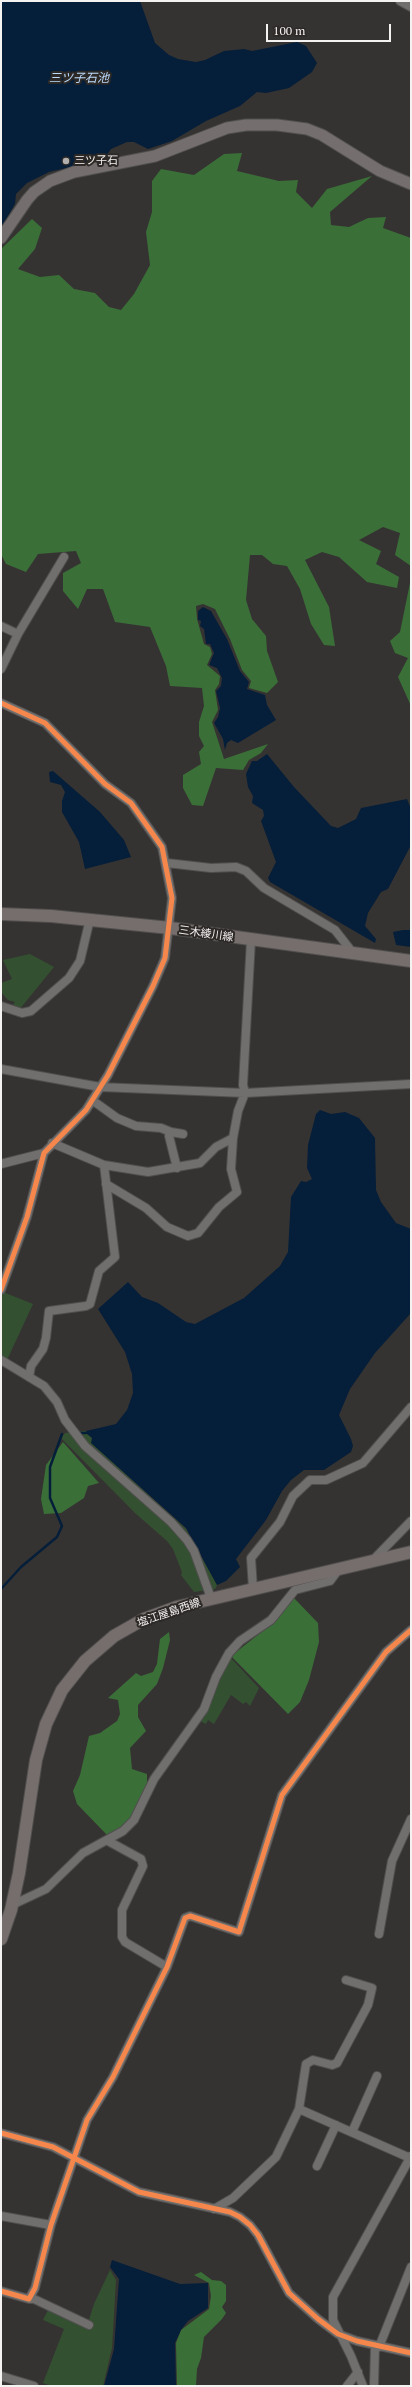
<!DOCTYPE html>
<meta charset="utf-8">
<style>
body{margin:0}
#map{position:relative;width:412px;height:2387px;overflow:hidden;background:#353332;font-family:"PT Serif",serif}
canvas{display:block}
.frame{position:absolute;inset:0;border:2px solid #f5f3f2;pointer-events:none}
.scale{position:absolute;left:266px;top:24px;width:125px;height:18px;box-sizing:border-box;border:2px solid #f5f3f2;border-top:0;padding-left:5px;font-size:12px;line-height:14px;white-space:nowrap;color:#f5f3f2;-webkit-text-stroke:3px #2c2927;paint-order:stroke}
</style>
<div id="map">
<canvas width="412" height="2387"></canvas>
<div class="frame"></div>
<div class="scale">100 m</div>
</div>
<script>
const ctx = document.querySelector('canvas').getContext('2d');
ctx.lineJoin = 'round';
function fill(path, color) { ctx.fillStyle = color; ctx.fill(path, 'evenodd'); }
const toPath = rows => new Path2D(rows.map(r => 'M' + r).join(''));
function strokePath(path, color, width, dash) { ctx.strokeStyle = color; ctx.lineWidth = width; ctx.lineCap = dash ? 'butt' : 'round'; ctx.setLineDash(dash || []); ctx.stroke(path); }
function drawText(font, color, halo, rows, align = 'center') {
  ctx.font = font + ' "PT Serif","Noto Sans JP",serif'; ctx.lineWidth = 4; ctx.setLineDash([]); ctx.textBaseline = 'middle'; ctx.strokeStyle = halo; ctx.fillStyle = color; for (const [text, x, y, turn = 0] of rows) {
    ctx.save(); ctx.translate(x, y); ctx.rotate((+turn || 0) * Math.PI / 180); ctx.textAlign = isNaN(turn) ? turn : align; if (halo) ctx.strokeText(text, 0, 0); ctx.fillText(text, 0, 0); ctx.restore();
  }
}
const green = toPath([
 [30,954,54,967,19,1010,13,1005,15,1002,8,1000,1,992,1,983,12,979,3,960],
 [3,1292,33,1304,7,1360,1,1356,1,1298],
 [86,1431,92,1438,92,1443,186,1529,217,1585,215,1589,194,1592,181,1575,182,1572,173,1549,167,1541,135,1513,61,1438,65,1433],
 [230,1657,259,1688,250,1706,246,1702,243,1704,231,1695,214,1724,208,1720,206,1724,200,1721],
 [110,2270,116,2280,112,2348,103,2386,51,2386,43,2383,64,2329,43,2320,48,2310,87,2326,94,2304]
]);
const forest = toPath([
 [242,153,237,171,279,181,298,180,296,192,312,208,327,189,372,176,330,212,331,225,349,227,368,218,386,217,383,228,411,238,411,566,395,555,400,533,383,527,359,540,381,551,376,564,399,577,397,588,367,582,339,557,322,552,305,560,329,607,335,646,324,645,311,624,300,589,287,566,273,564,262,555,250,555,246,600,252,619,266,636,267,651,278,682,267,693,249,688,251,681,242,670,230,639,215,609,203,604,196,606,197,619,204,644,210,647,212,654,207,665,220,676,219,684,215,690,218,710,212,722,224,759,268,744,261,753,249,760,243,770,216,768,203,806,192,805,183,788,183,775,201,764,199,752,204,746,199,736,199,722,204,706,202,688,170,686,166,666,150,627,115,622,103,589,87,589,78,609,63,591,63,573,81,563,76,551,38,554,26,572,6,564,1,554,1,249,32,219,42,228,35,249,18,269,40,277,59,275,74,289,95,293,109,307,121,310,134,294,150,265,146,232,152,212,152,181,161,169,194,175,224,154],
 [411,578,411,706,398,677,408,658,395,653,390,641,400,632],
 [63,1442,99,1483,88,1486,84,1498,61,1513,44,1514,41,1499,46,1465],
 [293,1597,318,1623,319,1642,309,1680,300,1702,288,1714,231,1656,273,1623],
 [169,1632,170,1640,163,1668,157,1684,138,1705,138,1717,146,1731,130,1748,132,1769,147,1774,147,1785,139,1808,120,1829,108,1836,77,1804,73,1791,80,1775,89,1736,100,1733,117,1721,120,1714,118,1700,108,1698,136,1673,141,1676,153,1672,157,1664,160,1639],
 [201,2272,212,2280,221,2281,226,2285,226,2301,222,2307,226,2313,222,2319,204,2337,201,2358,197,2369,196,2386,177,2386,176,2343,181,2330,209,2309,211,2296,209,2283,194,2275]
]);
const water = toPath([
 [1,1,140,1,155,43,169,55,178,59,196,62,205,60,224,51,244,49,252,51,297,42,306,46,317,63,312,72,289,88,266,93,257,92,240,106,206,121,172,141,148,149,134,142,127,142,111,149,104,159,49,172,27,183,16,194,15,204,1,228],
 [203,607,211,611,227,639,240,671,249,682,247,689,265,695,267,705,276,720,238,743,231,740,227,743,225,750,223,739,214,723,218,717,220,708,216,691,221,686,222,678,217,668,209,665,214,653,210,644,206,644,204,629,200,626,201,621,198,620,198,611],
 [267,754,294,787,331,826,338,828,356,819,361,808,407,799,411,809,411,845,388,889,381,892,368,913,365,926,376,939,375,943,270,882,268,878,276,862,261,821,264,816,263,810,252,803,253,796,248,787,246,774,252,761,257,761],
 [53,771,100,812,124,840,131,857,85,869,79,842,62,812,62,801,65,792,61,785,50,782,49,772],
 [403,930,411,930,411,947,396,945,393,932],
 [320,1110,331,1114,345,1112,359,1118,375,1138,376,1190,381,1202,396,1223,411,1229,411,1313,375,1353,350,1389,339,1415,351,1439,353,1446,351,1452,324,1470,304,1470,291,1480,282,1491,266,1520,236,1559,240,1567,226,1581,217,1585,186,1528,91,1443,92,1438,87,1434,86,1431,116,1424,127,1410,133,1393,132,1374,125,1352,98,1309,128,1282,142,1297,158,1303,186,1322,195,1324,244,1298,280,1266,288,1252,291,1197,301,1181,306,1182,312,1179,307,1168,308,1145,316,1114],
 [112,2260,180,2284,208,2283,208,2308,188,2321,181,2330,175,2343,176,2386,104,2386,114,2349,119,2279,110,2267]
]);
const stream = toPath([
 [78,1433,86,1433],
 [1,1589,21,1567,57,1537,62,1526,50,1498,50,1467,62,1434]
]);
const street = toPath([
 [400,1,411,7],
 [1,626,18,634],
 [1,669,18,634,64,557],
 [1,703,45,723,105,784,131,803,162,847,172,898,165,958,153,986,108,1075,86,1110,44,1153,27,1217,1,1290],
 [167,863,211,868,236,867,246,871,264,888,335,930,353,953],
 [251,940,243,1085,245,1093,411,1084],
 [1,1006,22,1013,31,1011,69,978,80,961,90,919],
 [1,1069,100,1087,245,1093,238,1111,233,1138,231,1169,237,1192,219,1207,198,1233,188,1236,167,1227,146,1208,106,1184],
 [92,1100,117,1118,136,1126,161,1128,171,1132],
 [52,1143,104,1165,148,1172,200,1163,216,1147,233,1138],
 [1,1164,44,1153],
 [177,1168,169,1136,171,1132,183,1134],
 [1,1360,44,1386,57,1402,65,1420,85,1446,171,1522,187,1540,194,1551,211,1598],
 [29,1377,31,1366,43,1349,46,1338,49,1311,86,1306,90,1304,99,1271,115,1257,104,1165],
 [372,1561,411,1521],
 [253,1589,251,1558,280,1522,293,1496,310,1480,326,1480,363,1463,411,1407],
 [108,1841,141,1859,143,1866,122,1910,122,1937,125,1942,167,1967],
 [12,1905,46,1889,83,1853,123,1831,134,1820,154,1779,204,1709,216,1677,229,1653,240,1641,271,1620,295,1590,330,1581,339,1569],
 [379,1934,392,1861,411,1819],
 [299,2109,410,2158],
 [352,2132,377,2076],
 [1,2133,53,2147,139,2192,230,2212,240,2217,250,2225,258,2235,289,2293,318,2319,338,2334,357,2341,411,2353],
 [317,2166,336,2125],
 [214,2209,233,2198,276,2157,299,2109,306,2064,313,2060,332,2065,337,2063,368,2005,372,1988,346,1980],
 [1,2216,51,2225],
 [1,2291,29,2299,35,2288,51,2225,87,2120,113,2077,167,1967,185,1918,190,1916,239,1932,282,1795,386,1652,411,1630],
 [29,2299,34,2299,89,2325],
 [379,2347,411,2267],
 [1,2376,34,2386],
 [347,2386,358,2372],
 [363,2386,351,2356,333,2320,333,2297,411,2156],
 [374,2386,375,2346]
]);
const secondary = toPath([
 [1,238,27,200,34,192,50,181,74,172,155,156,227,128,246,125,277,125,307,129,322,135,380,171,411,184]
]);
const primary = toPath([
 [1,914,51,916,170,928,411,961],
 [1,1939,11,1910,19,1873,36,1760,46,1724,62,1690,85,1661,114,1636,144,1619,177,1607,411,1552]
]);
const cycleway = toPath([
 [1,703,45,723,105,784,131,803,162,847,172,898,165,958,153,986,108,1075,86,1110,44,1153,27,1217,1,1290],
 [1,2133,53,2147,139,2192,230,2212,240,2217,250,2225,258,2235,289,2293,318,2319,338,2334,357,2341,411,2353],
 [1,2291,29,2299,35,2288,51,2225,87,2120,113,2077,167,1967,185,1918,190,1916,239,1932,282,1795,386,1652,411,1630]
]);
const markers = [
 [66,161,4,"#b2b0af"]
];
const poiNames = [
 ["三ツ子石",74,161]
];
const streetNames = [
 ["三木綾川線",206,934,8],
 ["塩江屋島西線",169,1613,-19]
];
const waterNames = [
 ["三ツ子石池",79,79]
];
fill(green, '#335131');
fill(forest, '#3b6f38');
fill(water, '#051e39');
strokePath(stream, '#051e39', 2.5);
strokePath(street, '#504f4e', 10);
strokePath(secondary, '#504f4e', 13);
strokePath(primary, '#504f4e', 14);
strokePath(street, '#716f6e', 8);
strokePath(secondary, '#746e6e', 11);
strokePath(primary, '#766e6c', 12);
strokePath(cycleway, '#f5874c', 5);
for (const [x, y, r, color] of markers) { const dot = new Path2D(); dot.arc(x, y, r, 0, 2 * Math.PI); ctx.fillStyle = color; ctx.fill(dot); strokePath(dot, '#2c2927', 1.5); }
drawText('11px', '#f5f3f2', '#2c2927', poiNames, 'left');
drawText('11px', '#f5f3f2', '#2c2927', streetNames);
drawText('italic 12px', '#bcdafc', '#2c2927', waterNames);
</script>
